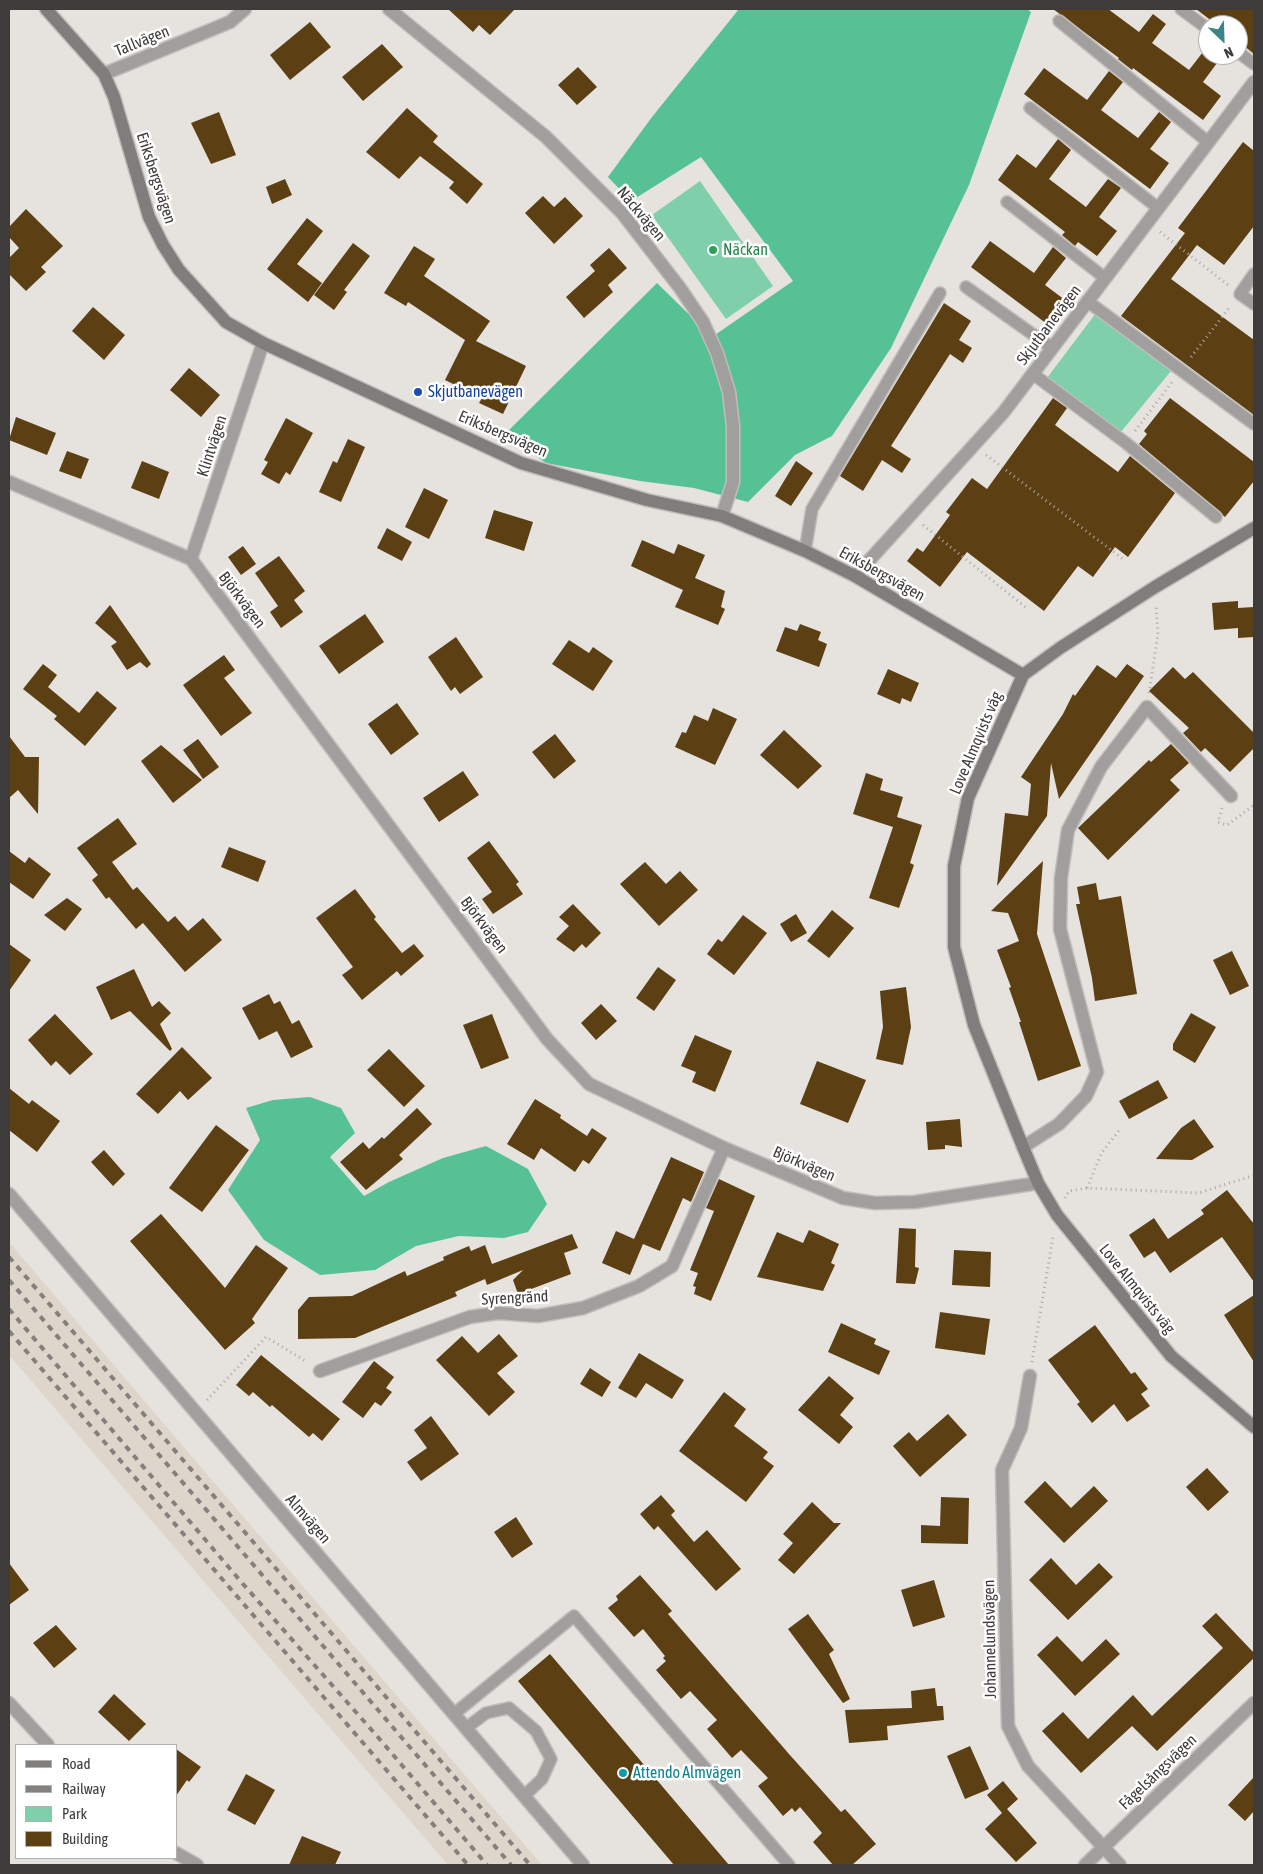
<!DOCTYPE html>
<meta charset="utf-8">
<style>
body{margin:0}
#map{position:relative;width:1263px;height:1874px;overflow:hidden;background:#e6e2de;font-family:"Asap Condensed",sans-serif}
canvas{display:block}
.frame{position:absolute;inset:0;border:10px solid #3d3c3a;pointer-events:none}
.legend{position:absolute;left:15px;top:1744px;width:162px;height:115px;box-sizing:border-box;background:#fff;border:1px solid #b1b1b0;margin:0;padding:6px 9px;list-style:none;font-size:15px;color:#3d3c3a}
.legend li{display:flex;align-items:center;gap:10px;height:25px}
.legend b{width:25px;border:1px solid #b1b1b0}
.north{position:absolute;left:1198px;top:15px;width:50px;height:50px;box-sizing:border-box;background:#fff;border:1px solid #b1b1b0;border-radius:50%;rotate:156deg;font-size:14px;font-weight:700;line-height:20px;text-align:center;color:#3d3c3a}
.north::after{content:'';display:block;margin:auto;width:18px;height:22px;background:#3d8584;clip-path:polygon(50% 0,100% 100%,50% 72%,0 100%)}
</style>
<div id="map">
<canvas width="1263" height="1874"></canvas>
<div class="frame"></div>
<ul class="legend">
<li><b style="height:6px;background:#817d7d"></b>Road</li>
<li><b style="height:6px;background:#83807e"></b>Railway</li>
<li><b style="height:14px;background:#7fcfab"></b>Park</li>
<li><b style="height:14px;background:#5c3f13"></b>Building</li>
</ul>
<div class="north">N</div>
</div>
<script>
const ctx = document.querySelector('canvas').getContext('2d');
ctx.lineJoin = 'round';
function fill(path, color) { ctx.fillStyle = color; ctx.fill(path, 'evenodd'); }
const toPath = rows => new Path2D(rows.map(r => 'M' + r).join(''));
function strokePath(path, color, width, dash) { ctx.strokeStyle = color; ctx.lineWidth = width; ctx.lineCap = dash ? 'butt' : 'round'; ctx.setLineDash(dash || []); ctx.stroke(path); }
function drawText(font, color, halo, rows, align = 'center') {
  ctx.font = font + ' "Asap Condensed",sans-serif'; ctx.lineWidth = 5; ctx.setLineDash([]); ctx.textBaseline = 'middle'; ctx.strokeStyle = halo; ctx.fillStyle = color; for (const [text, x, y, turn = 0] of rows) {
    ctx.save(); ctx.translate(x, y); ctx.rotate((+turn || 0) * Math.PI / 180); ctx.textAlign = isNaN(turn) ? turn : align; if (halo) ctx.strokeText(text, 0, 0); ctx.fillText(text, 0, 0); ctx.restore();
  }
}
const built = toPath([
 [9,1242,223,1493,542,1865,448,1865,9,1355]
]);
const green = toPath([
 [700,181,773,286,726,319,652,215],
 [1096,313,1171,371,1120,433,1047,378]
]);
const forest = toPath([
 [739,9,1027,9,1031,12,969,185,891,348,832,436,795,455,748,502,694,488,640,481,546,463,505,434,657,283,712,337,793,281,701,157,631,201,608,177,652,117],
 [310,1097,341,1108,355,1133,330,1157,364,1196,389,1182,443,1158,486,1146,528,1169,547,1204,528,1232,504,1238,459,1236,416,1246,375,1270,320,1275,264,1240,228,1190,260,1140,246,1108,273,1100]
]);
const building = toPath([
 [448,9,515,9,490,35,479,25,473,32],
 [1053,9,1108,9,1139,32,1153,14,1166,24,1152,43,1189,70,1203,52,1217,63,1203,82,1221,96,1203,120,1133,68,1132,70,1118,59,1119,58],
 [1196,9,1254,9,1254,54,1238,41,1238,25,1217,25],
 [310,22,331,47,290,80,270,55],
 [382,44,403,67,363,101,342,77],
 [578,67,597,87,577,105,558,85],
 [1044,68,1087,100,1109,71,1123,82,1101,110,1138,138,1159,112,1171,122,1150,149,1169,163,1150,189,1024,94],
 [407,108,438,136,433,142,483,184,467,204,449,188,454,182,420,156,399,179,366,152],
 [219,112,236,155,211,164,191,123],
 [1058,139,1071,150,1049,179,1086,207,1108,179,1121,188,1099,217,1117,231,1097,256,1078,242,1075,246,1062,235,1065,232,998,180,1017,154,1036,168],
 [1243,142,1254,151,1254,226,1224,265,1197,245,1171,279,1254,340,1254,415,1121,316,1185,233,1178,228],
 [285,179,292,195,272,204,266,187],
 [543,196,554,207,565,197,583,216,554,244,525,213],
 [26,209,63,246,41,267,46,272,26,291,9,274,9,258,19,248,9,237,9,227],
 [307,218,323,231,297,264,322,283,308,302,267,269],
 [990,241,1034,273,1053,247,1066,258,1045,285,1065,300,1047,324,971,267],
 [353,243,370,256,344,290,347,292,334,310,314,295],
 [414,246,435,259,424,276,490,321,476,341,526,366,503,414,479,403,482,398,445,380,465,340,408,302,406,306,384,293],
 [609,248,627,268,608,285,613,292,584,318,566,297,595,271,590,265],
 [944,303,971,321,959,340,972,348,963,363,950,354,891,446,911,459,902,473,882,460,863,491,840,476],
 [93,307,125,335,104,360,72,331],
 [189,368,220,395,201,417,170,390],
 [1053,398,1067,408,1055,425,1118,472,1130,456,1175,493,1128,557,1115,547,1093,577,1078,566,1044,611,967,552,940,587,907,561,917,548,923,552,950,515,946,512,972,478,987,489],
 [1170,398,1254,462,1254,481,1225,517,1139,444,1147,434,1144,431],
 [16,417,56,433,47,455,9,440],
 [286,418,313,433,290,475,286,472,279,484,261,474,268,462,264,460],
 [348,439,365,447,341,502,319,492,333,461,337,463],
 [67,451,89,459,81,479,59,471],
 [142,461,169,472,159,499,131,488],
 [796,461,813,473,791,506,775,496],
 [424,488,448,500,429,539,405,527],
 [494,510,533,522,524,551,485,538],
 [387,528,412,542,402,561,377,548],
 [642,540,674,554,678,544,705,555,695,578,725,591,721,607,725,609,718,625,675,607,683,590,631,566],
 [243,546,256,564,241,575,228,557],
 [279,556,305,591,294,600,303,612,281,628,270,612,278,606,255,573],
 [1238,601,1238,608,1254,607,1254,637,1238,638,1238,628,1214,630,1212,603],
 [110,605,151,664,147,668,140,662,127,670,111,646,117,642,95,623],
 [365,614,384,642,339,674,319,646],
 [800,624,821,632,818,640,827,644,819,667,776,651,785,627,797,631],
 [456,637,483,677,460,694,455,687,451,691,428,657],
 [569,640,589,653,593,647,613,661,593,691,552,664],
 [224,655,235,670,224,678,252,713,221,736,183,685],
 [43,664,57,675,48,687,79,713,97,691,117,708,85,746,54,719,57,716,23,689],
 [1127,664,1144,676,1059,799,1051,763,1047,816,997,886,1005,813,1028,816,1031,784,1021,777,1063,714,1073,694,1075,696,1097,665,1116,678],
 [1173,667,1185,679,1193,672,1254,733,1254,748,1230,772,1205,748,1201,752,1183,733,1189,728,1149,691],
 [888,669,919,683,911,702,902,698,900,704,877,694],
 [397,703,419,734,391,755,368,724],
 [713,708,737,719,715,765,675,747,682,732,686,733,694,715,708,721],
 [784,730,822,766,798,789,760,755],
 [555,734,576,761,554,779,532,752],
 [9,736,25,757,39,757,38,814,18,790,9,798],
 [198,739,219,767,203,779,183,750],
 [1171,744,1189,763,1170,780,1180,790,1108,860,1078,828,1149,760,1151,762],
 [161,745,202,780,173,803,141,761],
 [463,771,479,795,439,822,423,798],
 [866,773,883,779,880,790,903,797,897,817,922,825,910,863,914,865,899,908,869,898,893,827,853,814],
 [118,818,137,844,112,862,133,890,137,887,168,922,175,916,188,931,203,918,222,940,185,972,143,923,136,929,109,897,106,899,92,880,98,875,77,848],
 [489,841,519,882,516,884,523,894,493,914,482,899,492,892,467,858],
 [229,847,266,861,258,882,221,867],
 [9,851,25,863,29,857,51,874,33,899,9,882],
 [1043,861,1037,934,1081,1066,1038,1081,1019,1022,1021,1022,1009,988,1011,987,997,950,1019,941,1008,913,991,911],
 [645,862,666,884,680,871,698,890,659,926,620,884],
 [1096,883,1099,900,1121,896,1137,994,1095,1001,1092,978,1076,904,1080,904,1077,887],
 [355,889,376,917,374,919,402,953,414,944,424,956,401,976,397,971,362,1000,342,975,353,967,316,918],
 [67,898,82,909,65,931,44,915],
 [573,904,601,933,586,948,582,944,574,952,556,939,569,926,559,917],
 [832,910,854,928,829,958,807,941],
 [796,914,807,933,791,942,780,924],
 [743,915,767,933,734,975,707,954,718,939,722,942],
 [9,944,31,960,9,991],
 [1232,951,1249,986,1230,995,1213,960],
 [658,967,676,980,654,1011,636,998],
 [134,969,152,1007,159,1001,171,1013,160,1024,172,1049,170,1051,130,1011,111,1020,96,987],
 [906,987,911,1027,903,1065,876,1059,883,1027,880,991],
 [269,994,274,1004,280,1001,292,1024,299,1020,313,1047,291,1058,277,1031,259,1040,242,1008],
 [601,1004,617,1021,596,1040,581,1023],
 [1191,1013,1216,1027,1195,1063,1173,1050,1173,1044],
 [55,1014,93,1054,70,1075,56,1061,51,1066,28,1040],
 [492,1014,509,1058,481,1069,463,1025],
 [695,1035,732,1051,715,1092,692,1082,696,1072,681,1066],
 [182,1047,212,1078,188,1100,180,1091,158,1114,136,1094],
 [389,1049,425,1086,404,1107,367,1070],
 [817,1061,866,1080,848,1123,800,1104],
 [1158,1080,1168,1098,1129,1119,1119,1101],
 [9,1088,29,1104,32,1100,60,1121,37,1152,9,1130],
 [535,1099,561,1115,560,1118,587,1136,592,1128,607,1138,589,1164,583,1160,575,1172,541,1148,534,1160,507,1144],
 [417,1108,432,1124,399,1155,403,1159,366,1190,340,1162,363,1142,369,1149,382,1137,384,1139],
 [960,1119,962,1147,945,1145,945,1149,928,1150,926,1122],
 [1194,1119,1214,1147,1192,1160,1156,1159,1181,1128],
 [216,1125,249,1150,202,1212,169,1188],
 [104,1150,125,1174,113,1186,91,1162],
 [671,1157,704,1172,691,1202,683,1198,660,1251,643,1244,630,1275,602,1263,616,1231,634,1239],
 [719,1179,755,1196,711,1301,694,1294,696,1287,693,1286,698,1273,690,1270,714,1211,706,1208],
 [1227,1190,1254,1224,1254,1282,1222,1237,1170,1273,1155,1251,1144,1258,1129,1235,1154,1218,1168,1239,1204,1214,1201,1210],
 [161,1214,225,1288,256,1245,288,1268,252,1319,255,1323,225,1350,130,1241],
 [899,1228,916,1229,915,1267,919,1268,915,1284,896,1283],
 [809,1230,839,1244,831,1263,835,1265,823,1291,757,1277,777,1232,803,1243],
 [572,1234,578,1248,564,1253,571,1274,518,1294,513,1280,523,1270,487,1285,485,1279,455,1292,457,1296,355,1338,298,1339,298,1310,309,1297,352,1296,405,1271,407,1276,444,1260,443,1257,469,1246,471,1251,485,1245,492,1264],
 [954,1250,991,1252,990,1287,952,1285],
 [1254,1295,1254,1362,1224,1315],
 [940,1312,990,1319,985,1355,935,1348],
 [841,1323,876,1339,874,1344,890,1351,879,1375,828,1352],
 [1095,1325,1131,1374,1135,1372,1148,1389,1141,1394,1150,1406,1127,1422,1114,1404,1092,1423,1077,1404,1080,1402,1048,1360],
 [499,1334,518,1356,497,1373,515,1392,489,1416,436,1360,462,1336,478,1353],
 [639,1353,684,1380,672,1399,646,1383,636,1398,618,1388],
 [261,1355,340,1419,322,1441,313,1433,309,1437,272,1405,270,1407,253,1392,249,1396,236,1385],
 [374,1361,394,1377,386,1388,392,1392,381,1406,375,1402,363,1418,342,1402],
 [590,1368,611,1382,602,1397,580,1384],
 [829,1376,854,1398,840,1415,853,1427,839,1444,798,1410],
 [724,1392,746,1409,734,1426,768,1452,763,1458,774,1466,746,1502,679,1451],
 [948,1414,967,1435,920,1477,893,1446,909,1432,917,1441],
 [431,1416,459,1454,421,1481,407,1462,427,1448,414,1430],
 [1207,1468,1229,1492,1208,1511,1186,1487],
 [1045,1481,1071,1508,1094,1486,1108,1501,1064,1543,1024,1502],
 [661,1495,675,1511,671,1515,694,1542,707,1530,741,1569,716,1591,658,1526,654,1530,640,1514],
 [941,1497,969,1498,968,1544,921,1543,921,1525,940,1526],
 [812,1502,834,1523,841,1523,794,1574,778,1560,793,1543,783,1534],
 [516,1517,533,1544,512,1558,494,1532],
 [1051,1558,1076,1585,1099,1563,1113,1577,1068,1620,1029,1580],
 [9,1563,29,1590,9,1605],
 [640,1575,672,1611,668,1614,789,1754,841,1812,845,1809,876,1844,852,1865,833,1865,813,1842,822,1833,800,1807,795,1812,792,1808,783,1816,758,1786,768,1778,741,1750,732,1758,707,1729,717,1720,690,1691,681,1699,656,1670,666,1661,663,1658,665,1656,643,1629,634,1637,608,1608,618,1600,616,1596],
 [934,1580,945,1617,913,1627,901,1590],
 [1216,1613,1254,1653,1254,1658,1157,1751,1132,1726,1081,1773,1042,1731,1063,1712,1088,1739,1133,1695,1152,1716,1223,1648,1202,1626],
 [808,1614,834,1650,829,1654,850,1699,843,1703,788,1629],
 [56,1625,77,1649,54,1668,33,1643],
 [1057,1636,1082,1662,1106,1639,1120,1654,1075,1696,1037,1655],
 [550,1654,729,1865,674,1865,518,1681],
 [935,1688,937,1706,943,1706,944,1720,887,1726,888,1740,849,1743,845,1710,912,1708,911,1691],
 [114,1694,146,1724,129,1741,98,1712],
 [970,1746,989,1789,965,1799,947,1756],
 [176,1749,201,1767,189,1782,187,1780,176,1796],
 [246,1774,275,1790,255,1825,227,1810],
 [1254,1777,1254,1811,1245,1821,1228,1805],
 [1003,1781,1018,1799,1007,1809,1037,1843,1016,1862,985,1829,1002,1813,987,1795],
 [302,1836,341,1852,335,1865,289,1865]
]);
const path = toPath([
 [1160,232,1228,285],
 [1191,357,1230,307],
 [1135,431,1172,382],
 [986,455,1123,559],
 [923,525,1028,609],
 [1149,693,1158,634,1156,605],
 [1222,808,1218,822,1227,825,1254,805],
 [1087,1188,1102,1152,1121,1128],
 [1065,1198,1069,1191,1087,1188,1199,1193,1254,1175],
 [1032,1362,1053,1237],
 [207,1400,266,1337,307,1362]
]);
const lane = toPath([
 [1181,9,1208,29],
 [1059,21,1208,142],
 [1238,52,1254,64],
 [1030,108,1158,208],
 [1007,202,1105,278],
 [1254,274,1240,294,1254,304],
 [966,287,1052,348],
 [1087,301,1254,424],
 [1033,374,1126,443,1216,517],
 [805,551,812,509,940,293],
 [454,1714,574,1616,789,1865],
 [466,1728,486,1713,509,1708,536,1731,551,1759,542,1779,524,1796]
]);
const street = toPath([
 [389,9,546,137,622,213,680,288,703,322,717,353,729,392,733,426,733,482,722,516],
 [104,74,230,22,245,9],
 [9,482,191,559,547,1039,589,1084,724,1148,843,1198,875,1203,915,1202,1038,1183],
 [191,559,263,343],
 [855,576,1003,413,1254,82],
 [1023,1147,1059,1124,1086,1096,1097,1072,1060,929,1061,878,1068,830,1101,767,1147,707,1231,796],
 [9,1194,583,1865],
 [320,1371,470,1317,498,1313,538,1316,583,1308,639,1286,672,1266,724,1148],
 [1030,1376,1021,1428,1002,1470,1008,1726,1028,1766,1120,1865],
 [9,1703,48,1745],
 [176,1853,197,1865],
 [1085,1865,1254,1703]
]);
const secondary = toPath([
 [46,9,104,74,114,97,149,217,163,245,179,270,226,322,263,343,521,463,647,500,722,516,805,551,855,576,1023,675],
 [1254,528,1155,587,1060,648,1023,675,968,798,954,866,954,947,974,1025,1023,1147,1038,1183,1057,1215,1171,1356,1254,1427]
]);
const rail = toPath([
 [9,1257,530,1865],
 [9,1280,511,1865],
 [9,1309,243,1584,377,1736,487,1865],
 [9,1331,468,1865]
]);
const markers = [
 [713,250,5,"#2e9e5b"],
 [418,392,5,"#1a4fb4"],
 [623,1773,5,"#0f9aa8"]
];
const streetNames = [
 ["Tallvägen",142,41,-22],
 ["Eriksbergsvägen",156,178,72],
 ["Näckvägen",641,214,50],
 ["Skjutbanevägen",1049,325,-53],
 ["Eriksbergsvägen",503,434,23],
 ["Klintvägen",212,446,-72],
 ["Eriksbergsvägen",882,574,29],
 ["Björkvägen",242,600,53],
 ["Love Almqvists väg",976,743,-67],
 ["Björkvägen",484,925,53],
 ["Björkvägen",804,1164,23],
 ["Love Almqvists väg",1137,1289,51],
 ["Syrengränd",515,1298,-3],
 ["Almvägen",308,1519,49],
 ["Johannelundsvägen",990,1639,-91],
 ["Fågelsångsvägen",1158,1772,-44]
];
const leisureNames = [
 ["Näckan",723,250]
];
const transitNames = [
 ["Skjutbanevägen",428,392]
];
const cultureNames = [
 ["Attendo Almvägen",633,1773]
];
fill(built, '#ded6cb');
fill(green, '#7fcfab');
fill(forest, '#55c195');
fill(building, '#5c3f13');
strokePath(lane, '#c1bdba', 14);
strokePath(street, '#c1bdba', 15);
strokePath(secondary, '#c1bdba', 15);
strokePath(path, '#aaa7a4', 3, [1, 4]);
strokePath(lane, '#a19e9e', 11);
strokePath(street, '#a19e9e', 12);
strokePath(secondary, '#817d7d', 12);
strokePath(rail, '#83807e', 4, [6, 6]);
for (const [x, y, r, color] of markers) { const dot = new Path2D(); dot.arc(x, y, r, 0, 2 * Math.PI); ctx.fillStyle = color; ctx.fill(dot); strokePath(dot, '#fff', 2); }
drawText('16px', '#3d3c3a', '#fff', streetNames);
drawText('16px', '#27864d', '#fff', leisureNames, 'left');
drawText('16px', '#164399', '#fff', transitNames, 'left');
drawText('16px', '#0d838f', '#fff', cultureNames, 'left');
</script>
